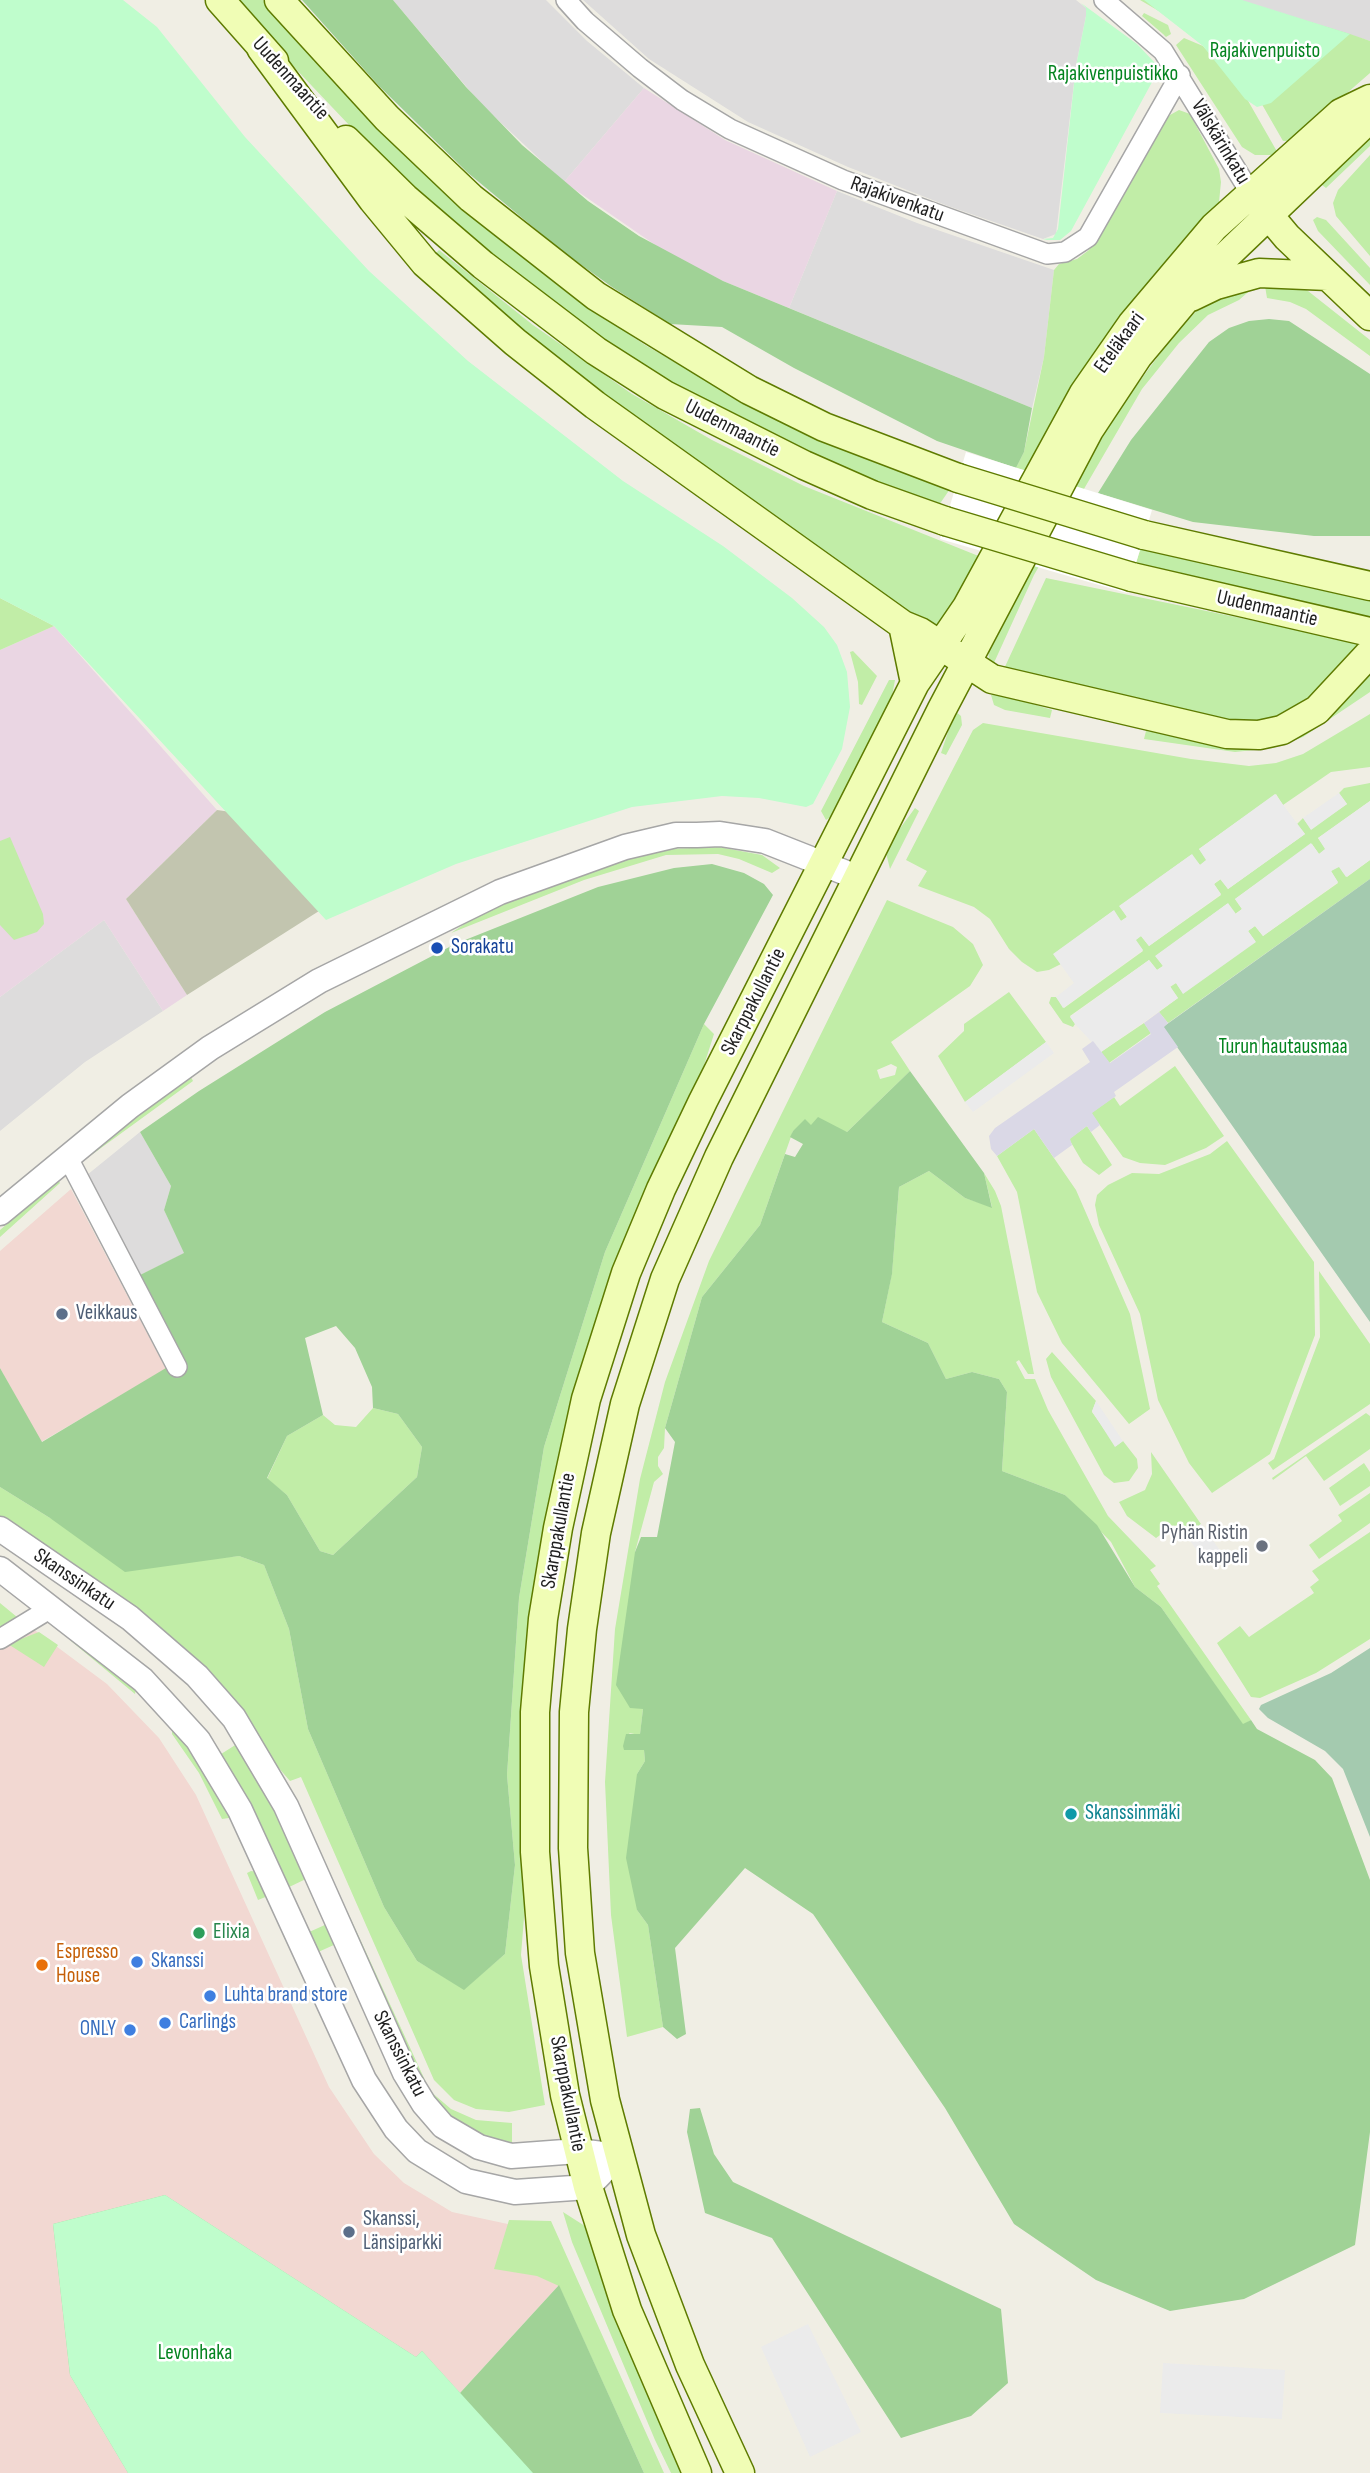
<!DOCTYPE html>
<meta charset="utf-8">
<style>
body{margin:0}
canvas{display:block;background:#f0eee4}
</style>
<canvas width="1370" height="2473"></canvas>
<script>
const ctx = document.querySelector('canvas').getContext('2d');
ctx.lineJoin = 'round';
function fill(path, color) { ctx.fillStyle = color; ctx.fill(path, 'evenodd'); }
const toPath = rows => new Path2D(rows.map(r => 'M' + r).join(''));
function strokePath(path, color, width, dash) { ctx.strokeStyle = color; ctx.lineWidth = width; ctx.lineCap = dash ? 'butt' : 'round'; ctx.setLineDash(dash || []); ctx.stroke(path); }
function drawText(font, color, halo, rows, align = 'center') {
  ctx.font = font + ' "Sofia Sans Condensed",sans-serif'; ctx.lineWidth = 5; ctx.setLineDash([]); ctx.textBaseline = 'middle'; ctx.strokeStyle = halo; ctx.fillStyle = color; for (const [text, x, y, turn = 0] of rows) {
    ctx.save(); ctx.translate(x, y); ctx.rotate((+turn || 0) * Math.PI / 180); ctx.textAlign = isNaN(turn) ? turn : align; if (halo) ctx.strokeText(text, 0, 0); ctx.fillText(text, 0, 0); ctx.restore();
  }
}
const residential = toPath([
 [393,0,546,0,587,41,644,88,564,182,481,104],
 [583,0,1076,0,1086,8,1086,16,1076,66,1056,234,1043,239,948,206,848,167,748,122,649,59],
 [1370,0,1370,41,1242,1,1242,0],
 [837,191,917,223,1054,270,1044,357,1032,408,789,308],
 [104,920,163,1011,85,1062,0,1131,0,997],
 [140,1132,171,1186,164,1210,185,1253,138,1276,87,1175]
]);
const commercial = toPath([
 [71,1189,166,1369,41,1442,0,1368,0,1251],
 [17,1617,107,1684,159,1738,196,1795,329,2087,374,2154,404,2183,452,2212,517,2226,559,2285,460,2393,422,2351,416,2357,165,2195,70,2375,128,2473,0,2473,0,1632]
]);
const industrial = toPath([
 [644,88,725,140,837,191,789,308,723,281,664,251,564,182],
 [54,626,217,810,126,899,187,995,163,1011,104,920,0,997,0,650]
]);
const construction = toPath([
 [217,810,231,812,319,911,187,995,126,899]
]);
const grass = toPath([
 [236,0,263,0,410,159,490,231,573,296,645,345,727,392,838,447,950,489,939,505,871,483,671,385,558,310,430,202,369,146,293,66],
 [1140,0,1241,1,1350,34,1370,41,1370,73,1292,141,1283,141,1252,87,1210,41],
 [1144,13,1168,25,1171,34,1166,37,1163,34,1142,16],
 [1184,38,1203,46,1243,92,1279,155,1255,155,1242,147,1176,45],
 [1179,110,1190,114,1219,169,1221,182,1219,202,1212,216,1027,471,1016,468,1024,452,1044,357,1054,270,1059,264,1077,259,1089,250,1153,136,1170,115],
 [1370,132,1370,146,1326,188,1318,182],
 [1370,155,1370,256,1336,216,1333,203,1338,190],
 [1317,217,1326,220,1370,268,1370,285,1318,231,1313,220],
 [439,250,533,325,632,394,712,440,804,486,981,557,945,626,934,630,526,339,435,254],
 [1264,280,1303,287,1370,340,1370,356,1306,309,1290,302,1267,298],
 [1254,287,1239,300,1208,315,1179,343,1142,389,1034,575,993,665,989,662,988,646,1106,427,1173,336,1202,305,1217,295],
 [1141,547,1370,599,1370,619,1135,566],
 [1046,578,1367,644,1329,684,1284,718,1243,726,1003,671],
 [0,598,54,626,0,650],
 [853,651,877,676,862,705,859,704,858,682,850,652],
 [1370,670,1370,692,1303,737,1273,748,1235,752,1144,739,1146,731,1235,744],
 [889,680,895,680,892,696,832,816,826,820,821,811],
 [991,695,1008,696,1052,710,1050,718,1005,710,994,705],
 [955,711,961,716,962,725,946,755,941,753],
 [1370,714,1370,767,1331,772,1283,805,1276,794,1199,849,1207,860,1200,865,1191,855,1120,906,1127,917,1121,921,1113,911,1054,954,1061,964,1049,970,1037,972,1022,962,1009,949,990,919,974,907,918,886,927,871,906,860,973,730,983,723,1191,759,1249,766,1276,763,1303,754],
 [1370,783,1370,801,1318,838,1326,849,1319,854,1312,844,1235,899,1242,909,1235,914,1227,904,1156,956,1163,966,1157,970,1149,960,1070,1016,1075,1024,1073,1027,1063,1023,1049,1003,1051,997,1056,997,1064,1008,1143,951,1135,940,1141,936,1149,946,1221,895,1214,884,1221,879,1228,889,1305,834,1297,824,1303,818,1311,829,1347,804,1339,793,1344,788],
 [915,808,919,811,890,869,886,853,890,842],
 [10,837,43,914,44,924,37,932,14,940,0,925,0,841],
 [719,847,762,855,780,868,772,873,739,859,718,854,666,855,584,880,451,933,484,911,634,855,665,849],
 [1370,860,1370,879,1168,1023,1159,1012,1178,998,1170,987,1176,983,1183,993,1255,941,1248,931,1255,926,1263,936,1338,883,1331,871,1339,866,1347,877],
 [887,900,953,927,973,944,983,965,970,986,891,1042,910,1071,847,1132,811,1125,793,1131,760,1225,702,1297,665,1428,664,1448,658,1457,658,1466,663,1474,654,1482,635,1552,643,1709,640,1735,629,1733,644,1750,645,1761,637,1774,637,1910,648,1925,663,2027,627,2037,611,1915,605,1782,615,1629,640,1479,665,1382,709,1261],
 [891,1064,897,1067,895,1075,880,1079,877,1070],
 [1009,992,1046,1042,965,1102,938,1056,964,1031,964,1024],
 [1144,1023,1151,1033,1109,1063,1101,1052],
 [704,1024,714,1034,699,1081,562,1443,521,1955,545,2105,509,2112,476,2109,454,2100,434,2080,301,1777,290,1781,258,1744,0,1521,0,1487,50,1518,188,1561,239,1556,264,1565,289,1629,308,1729,384,1907,417,1961,464,1989,505,1954,515,1865,507,1775,519,1598,544,1447,605,1252],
 [1175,1066,1224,1136,1206,1148,1165,1165,1140,1163,1123,1157,1091,1113,1114,1097,1120,1106],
 [191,1077,193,1081,90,1156,134,1117],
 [1087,1126,1112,1165,1099,1175,1083,1163,1069,1139],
 [1034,1129,1076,1190,1130,1314,1150,1409,1129,1424,1062,1343,1037,1292,1017,1192,997,1156],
 [1227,1141,1314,1262,1315,1335,1270,1454,1212,1493,1189,1463,1158,1400,1140,1314,1099,1225,1095,1205,1097,1195,1108,1185,1132,1173,1159,1174,1210,1154],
 [929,1171,965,1198,992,1207,984,1173,995,1191,1001,1206,1034,1374,1028,1374,1019,1360,1016,1362,1025,1379,1035,1379,1048,1410,1108,1516,1156,1566,1150,1570,1160,1584,1157,1586,1251,1720,1243,1725,1161,1607,1135,1587,1111,1542,1065,1495,1002,1471,1007,1392,999,1379,972,1372,946,1379,928,1343,882,1322,892,1273,899,1187],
 [58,1180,60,1183,0,1237,0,1230],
 [1319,1271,1370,1344,1370,1404,1273,1470,1268,1463,1274,1459,1320,1337],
 [1052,1352,1096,1401,1092,1412,1116,1446,1123,1441,1137,1459,1138,1468,1129,1481,1114,1483,1104,1475,1051,1377,1046,1359],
 [373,1408,398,1414,422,1447,417,1477,333,1555,320,1551,287,1495,267,1479,287,1436,323,1415,335,1425,356,1427],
 [1366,1413,1370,1416,1370,1449,1324,1481,1306,1456,1273,1480,1272,1478],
 [1151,1452,1201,1524,1183,1537,1174,1525,1156,1538,1127,1516,1119,1502,1145,1490,1152,1474],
 [1364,1463,1370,1472,1370,1486,1340,1506,1329,1488],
 [1370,1493,1370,1523,1319,1559,1309,1545,1342,1521,1338,1515],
 [1370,1532,1370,1639,1316,1673,1260,1698,1251,1697,1217,1643,1240,1626,1249,1637,1314,1593,1310,1587,1319,1580,1312,1571],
 [0,1603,17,1617,0,1632],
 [39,1632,58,1645,44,1667,8,1644],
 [70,1638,137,1684,135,1694,71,1641],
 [172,1723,236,1817,222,1819,199,1773,172,1734],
 [240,1742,273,1801,308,1878,285,1889,218,1756],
 [251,1871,257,1872,273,1894,258,1900,247,1873],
 [348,1913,430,2091,451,2109,476,2120,512,2123,512,2143,473,2134,423,2094,340,1917],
 [327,1924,336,1944,316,1953,307,1933],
 [563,2212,588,2228,686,2473,671,2473,655,2440,572,2242],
 [509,2220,551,2221,664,2473,644,2473,559,2286,537,2276,494,2269]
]);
const forest = toPath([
 [302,0,393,0,466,87,522,145,588,201,639,236,723,281,1032,408,1024,452,1016,468,937,441,794,368,722,327,670,324,612,287,562,251,468,173,379,86],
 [1269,319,1289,321,1370,374,1370,536,1314,536,1193,522,1098,493,1131,440,1209,342,1229,328,1249,321],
 [712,864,744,873,764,884,773,895,704,1024,605,1252,544,1447,519,1598,507,1775,515,1865,505,1954,464,1990,417,1961,384,1907,308,1729,289,1629,264,1565,239,1556,125,1572,50,1518,0,1487,0,1368,42,1442,181,1359,138,1276,184,1253,164,1210,171,1186,140,1132,199,1091,325,1012,455,944,598,887,674,868],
 [336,1326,355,1348,372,1387,373,1408,398,1414,422,1447,417,1477,333,1555,320,1551,287,1495,267,1478,287,1436,323,1415,305,1338],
 [910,1071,984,1173,992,1208,965,1198,929,1171,899,1187,892,1274,882,1322,928,1343,946,1379,972,1372,999,1379,1007,1392,1002,1471,1065,1495,1097,1525,1135,1587,1161,1607,1243,1724,1251,1720,1257,1729,1315,1760,1332,1778,1370,1880,1370,2132,1355,2245,1244,2299,1170,2311,1096,2280,1014,2224,945,2108,813,1914,745,1868,675,1948,686,2034,677,2039,663,2027,648,1925,637,1910,626,1858,637,1774,645,1761,644,1750,624,1750,623,1746,626,1734,640,1734,643,1709,630,1708,616,1685,635,1552,641,1537,657,1537,675,1442,665,1428,702,1297,760,1225,785,1154,795,1157,803,1144,790,1137,793,1131,805,1119,811,1125,818,1117,847,1132],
 [700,2108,714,2154,733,2182,1001,2309,1008,2383,971,2416,901,2438,772,2238,705,2213,687,2132,690,2109],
 [165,2195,416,2357,422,2351,460,2393,559,2285,644,2473,128,2473,70,2375,53,2224]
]);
const cemetery = toPath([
 [1370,879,1370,1322,1163,1027],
 [1370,1648,1370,1837,1343,1769,1325,1751,1268,1718,1259,1709,1261,1705,1331,1673]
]);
const park = toPath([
 [0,0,123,0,157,27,245,137,369,271,468,361,623,481,723,546,792,598,824,627,837,645,847,672,850,707,842,749,813,804,806,807,759,798,722,796,632,807,456,864,326,920,54,626,0,598],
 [1144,0,1242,0,1350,34,1271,103,1257,107,1245,99,1203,46],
 [1081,3,1137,44,1155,63,1157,73,1071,231,1060,240,1047,240,1043,239,1053,238,1058,229,1076,66,1086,16,1086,8],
 [165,2195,416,2357,422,2351,533,2473,128,2473,70,2375,53,2224]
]);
const parking = toPath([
 [1339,793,1347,804,1311,830,1303,818],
 [1275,794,1305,834,1228,889,1220,879,1214,884,1221,894,1149,946,1141,936,1136,940,1143,950,1063,1008,1056,997,1074,983,1053,954,1114,910,1121,921,1127,917,1119,906,1192,854,1200,865,1206,860,1199,849],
 [1370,801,1370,860,1346,877,1339,867,1331,871,1338,882,1263,936,1255,926,1248,931,1256,942,1183,994,1176,983,1170,986,1178,998,1101,1052,1075,1024,1070,1017,1149,960,1157,970,1163,966,1155,956,1228,903,1236,914,1242,909,1235,899,1311,843,1319,854,1325,849,1318,838],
 [1046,1042,1054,1053,973,1112,965,1102],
 [1096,1401,1123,1441,1115,1447,1092,1411],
 [1201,1524,1224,1556,1208,1566,1186,1535],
 [808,2324,861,2432,810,2457,761,2347],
 [1163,2363,1285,2370,1282,2419,1160,2413]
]);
const plaza = toPath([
 [1159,1012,1168,1023,1164,1027,1178,1047,1114,1092,1116,1096,1092,1113,1100,1125,1091,1132,1087,1126,1070,1139,1072,1145,1054,1158,1034,1129,997,1156,991,1149,989,1136,995,1128,1090,1062,1082,1049,1093,1041,1110,1063,1151,1034,1144,1023]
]);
const pier = toPath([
 [966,452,1152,510,1127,593,940,539]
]);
const minor = toPath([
 [566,0,585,21,640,68,682,100,730,129,843,180,1047,254,1065,252,1088,237,1180,75],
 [1104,0,1163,51,1250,192],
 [67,1156,177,1367],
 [0,1639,51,1608]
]);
const tertiary = toPath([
 [0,1213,130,1106,210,1048,319,981,500,892,625,847,676,835,697,835,720,834,765,841,859,878],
 [0,1529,130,1618,197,1676,234,1718,286,1806,405,2073,424,2104,443,2126,479,2147,511,2156,578,2151,618,2156],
 [0,1569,143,1680,198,1740,240,1810,364,2080,396,2129,417,2151,466,2181,515,2192,588,2187,618,2156]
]);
const secondary = toPath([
 [220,0,274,61],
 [279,0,387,118,471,198,596,296,749,390,824,427,958,478],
 [261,48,373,200,425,263,515,342,595,405,903,625,920,632,992,679,1227,734,1259,735,1282,730,1317,710,1370,653],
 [346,140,405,198,483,265,596,351,665,395,804,465,872,495,945,521],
 [1256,200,1287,237,1370,316],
 [1191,297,1216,285,1259,273,1328,276],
 [1144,535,1370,586],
 [1132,577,1370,632],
 [903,625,915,683],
 [697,2473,627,2310,588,2187,565,2095,544,1966,535,1852,535,1712,543,1619,558,1528,586,1399,626,1273,661,1189,703,1101,915,683,967,607,1084,393,1132,324,1214,227,1341,113,1370,99],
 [740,2473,690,2365,641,2235,605,2100,580,1953,573,1848,574,1712,582,1629,596,1533,625,1404,665,1279,719,1157,942,709,1089,430,1138,356,1205,276,1370,118]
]);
const secondaryBridge = toPath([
 [958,478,1144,535],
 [945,521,1132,577]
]);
const markers = [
 [437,948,7,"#1a4fb4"],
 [62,1314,7,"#5c6f8a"],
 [1262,1546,7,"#6b7280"],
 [1071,1814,7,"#0f9aa8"],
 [199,1933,7,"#2e9e5b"],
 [137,1962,7,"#3f7fe0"],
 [42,1965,7,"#e8710a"],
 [210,1996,7,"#3f7fe0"],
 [165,2023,7,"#3f7fe0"],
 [130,2030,7,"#3f7fe0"],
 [349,2232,7,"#5c6f8a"]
];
const parkNames = [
 ["Rajakivenpuisto",1265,52],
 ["Rajakivenpuistikko",1113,75],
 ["Turun hautausmaa",1283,1048],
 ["Levonhaka",195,2354]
];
const streetNames = [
 ["Uudenmaantie",290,79,48],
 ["Välskärinkatu",1220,142,59],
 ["Rajakivenkatu",897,200,20],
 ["Eteläkaari",1120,343,-54],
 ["Uudenmaantie",732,429,27],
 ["Uudenmaantie",1267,609,13],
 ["Skarppakullantie",754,1002,-63],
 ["Skarppakullantie",559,1531,-80],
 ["Skanssinkatu",74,1580,34],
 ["Skanssinkatu",399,2054,63],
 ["Skarppakullantie",567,2094,79]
];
const transitNames = [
 ["Sorakatu",451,948]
];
const serviceNames = [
 ["Veikkaus",76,1314],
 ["Skanssi,",363,2220],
 ["Länsiparkki",363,2244]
];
const worshipNames = [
 ["Pyhän Ristin",1248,1534],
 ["kappeli",1248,1558]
];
const cultureNames = [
 ["Skanssinmäki",1085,1814]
];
const leisureNames = [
 ["Elixia",213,1933]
];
const foodNames = [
 ["Espresso",56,1953],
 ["House",56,1977]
];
const shopNames = [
 ["Skanssi",151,1962],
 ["Luhta brand store",224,1996],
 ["Carlings",179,2023],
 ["ONLY",116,2030,"right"]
];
fill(residential, '#dddcdc');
fill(commercial, '#f2d8d2');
fill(industrial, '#ead6e3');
fill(construction, '#c2c5af');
fill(grass, '#c1eda7');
fill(forest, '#a0d296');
fill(cemetery, '#a4caaf');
fill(park, '#bffdcc');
fill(parking, '#ebebeb');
fill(plaza, '#dad8e6');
fill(pier, '#fff');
strokePath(minor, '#a6a6a6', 22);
strokePath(tertiary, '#a6a6a6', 27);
strokePath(secondary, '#5e7b00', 31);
strokePath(minor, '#fff', 19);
strokePath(tertiary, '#fff', 24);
strokePath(secondary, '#f0fdb5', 28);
strokePath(secondaryBridge, '#5e7b00', 31, []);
strokePath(secondaryBridge, '#f0fdb5', 28);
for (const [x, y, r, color] of markers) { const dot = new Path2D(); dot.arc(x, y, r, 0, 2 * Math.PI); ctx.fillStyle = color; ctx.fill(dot); strokePath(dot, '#fff', 2.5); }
drawText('21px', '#058420', '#fff', parkNames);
drawText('21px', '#1f1f1f', '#fff', streetNames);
drawText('21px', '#164399', '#fff', transitNames, 'left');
drawText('21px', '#4e5e75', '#fff', serviceNames, 'left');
drawText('21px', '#5b616d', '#fff', worshipNames, 'right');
drawText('21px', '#0d838f', '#fff', cultureNames, 'left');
drawText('21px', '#27864d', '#fff', leisureNames, 'left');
drawText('21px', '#c56008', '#fff', foodNames, 'left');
drawText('21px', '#366cbe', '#fff', shopNames, 'left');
</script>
